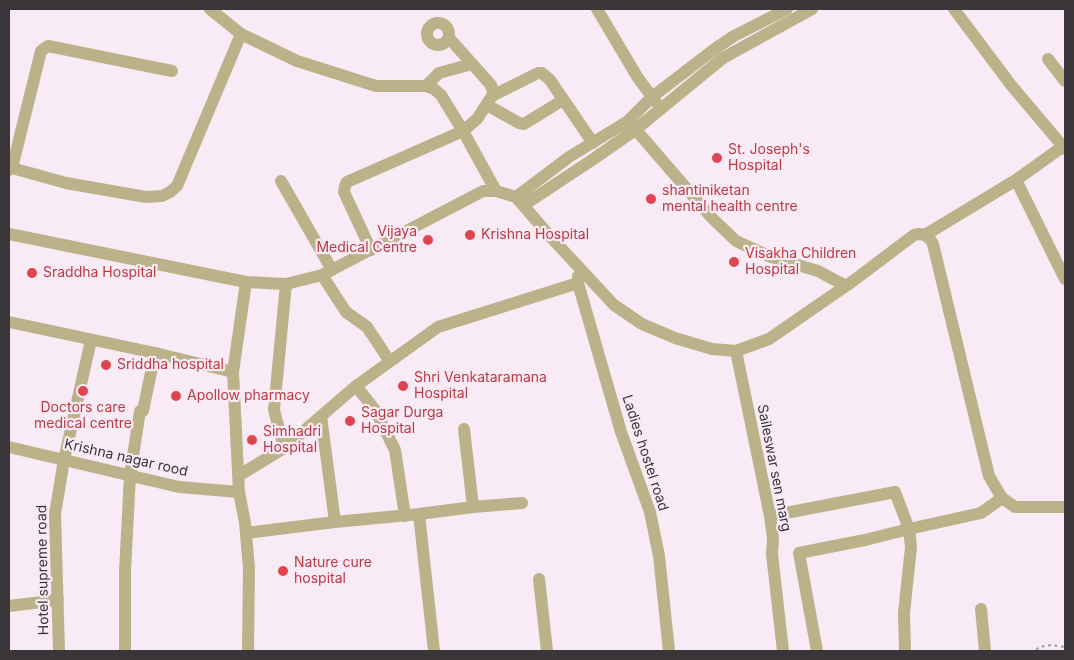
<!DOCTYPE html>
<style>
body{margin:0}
#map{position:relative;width:1074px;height:660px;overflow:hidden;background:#f8ebf6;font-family:Inter,sans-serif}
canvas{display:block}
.frame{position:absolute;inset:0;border:10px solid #3a3539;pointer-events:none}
</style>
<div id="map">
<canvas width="1074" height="660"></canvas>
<div class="frame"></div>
</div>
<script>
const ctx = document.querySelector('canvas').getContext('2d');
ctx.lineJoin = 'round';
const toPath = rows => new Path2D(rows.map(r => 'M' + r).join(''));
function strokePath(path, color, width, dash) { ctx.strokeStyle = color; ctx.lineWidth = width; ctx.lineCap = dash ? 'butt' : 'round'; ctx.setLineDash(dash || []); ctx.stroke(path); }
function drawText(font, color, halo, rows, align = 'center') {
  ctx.font = font + ' Inter,sans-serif'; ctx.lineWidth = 4.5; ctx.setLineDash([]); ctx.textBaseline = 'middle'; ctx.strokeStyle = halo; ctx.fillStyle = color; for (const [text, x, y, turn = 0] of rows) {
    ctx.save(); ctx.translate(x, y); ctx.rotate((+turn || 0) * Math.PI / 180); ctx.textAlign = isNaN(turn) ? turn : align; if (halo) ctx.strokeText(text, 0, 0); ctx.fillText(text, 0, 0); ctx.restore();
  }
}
const path = toPath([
 [1024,651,1035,651,1039,647,1051,645,1065,647]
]);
const minor = toPath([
 [210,9,241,34,297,61,376,86,426,86,434,89,441,95,463,131,496,191],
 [597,9,638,78,656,102],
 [954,9,1011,85,1065,149],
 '427 34a11 11 0 1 1 22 0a11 11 0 1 1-22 0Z',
 [1048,59,1065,81],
 [426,86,439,73,472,64],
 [492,96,538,73,542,73,550,80,593,143],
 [487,105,519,123,524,124,563,100],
 [630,123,712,218,736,241,771,257,818,271,846,286],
 [12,168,66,183,146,197,162,196,170,192,177,186,241,34],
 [9,170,12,168,41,51,45,48,48,46,172,71],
 [1016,180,1065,279],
 [281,181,332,270],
 [516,197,569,157,628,121,652,97,716,48,734,36,787,9],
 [524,205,595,158,635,130,723,58,812,9],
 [9,234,246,282,286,284,322,275,483,191,496,191,516,197,547,233,614,305,642,324,675,338,712,349,736,351,769,339,853,281,914,235,919,234,925,235,930,239,933,244,989,476,1002,498,1015,507,1065,507],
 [925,235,1016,180,1065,145],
 [371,250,344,192,345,186,347,182,463,131,477,119,492,96,493,92,491,85,449,38],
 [322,275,346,312,367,327,389,360],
 [578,276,578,283,621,432,650,512,659,556,669,651],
 [246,282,233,372,239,492,245,523,249,568,248,651],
 [9,322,155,353,233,372],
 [736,351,770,516,773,539,772,554,783,651],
 [356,386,375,410,395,450,405,516],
 [143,411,155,353],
 [321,416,335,522,419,514,473,507,522,503],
 [464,429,473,507],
 [9,447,179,487,239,492],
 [284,448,274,410,286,284],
 [238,476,284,448,356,386,438,327,578,283],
 [419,514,434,651],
 [770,516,895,492,909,529,865,540,799,553,817,651],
 [246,533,335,522],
 [539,579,547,651],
 [9,606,58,600],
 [981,609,985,651],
 [59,651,55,514,64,460,91,340],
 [125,651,125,571,130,475,140,411],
 [905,651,904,613,911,547,909,529,981,513,1002,498]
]);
const markers = [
 [717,158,6,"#e0444e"],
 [651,199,6,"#e0444e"],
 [470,235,6,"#e0444e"],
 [428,240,6,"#e0444e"],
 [734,262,6,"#e0444e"],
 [32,273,6,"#e0444e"],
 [106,365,6,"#e0444e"],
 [403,386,6,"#e0444e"],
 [83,391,6,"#e0444e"],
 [176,396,6,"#e0444e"],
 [350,421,6,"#e0444e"],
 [252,440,6,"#e0444e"],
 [283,571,6,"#e0444e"]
];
const healthNames = [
 ["St. Joseph's",728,150],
 ["Hospital",728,166],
 ["shantiniketan",662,191],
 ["mental health centre",662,207],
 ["Vijaya",417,232,"right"],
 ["Medical Centre",417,248,"right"],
 ["Krishna Hospital",481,235],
 ["Visakha Children",745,254],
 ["Hospital",745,270],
 ["Sraddha Hospital",43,273],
 ["Sriddha hospital",117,365],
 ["Shri Venkataramana",414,378],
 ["Hospital",414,394],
 ["Apollow pharmacy",187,396],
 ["Doctors care",83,408,"center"],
 ["medical centre",83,424,"center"],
 ["Sagar Durga",361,413],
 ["Hospital",361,429],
 ["Simhadri",263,432],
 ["Hospital",263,448],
 ["Nature cure",294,563],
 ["hospital",294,579]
];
const streetNames = [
 ["Ladies hostel road",645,453,72],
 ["Krishna nagar rood",126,458,13],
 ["Saileswar sen marg",774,468,79],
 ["Hotel supreme road",43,570,-91]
];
strokePath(path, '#978e95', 2, [2.5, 4]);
strokePath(minor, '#bbb289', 12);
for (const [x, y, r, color] of markers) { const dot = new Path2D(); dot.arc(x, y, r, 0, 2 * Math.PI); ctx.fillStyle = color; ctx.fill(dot); strokePath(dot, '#f8ebf6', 2); }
drawText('14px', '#be3a42', '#f8ebf6', healthNames, 'left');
drawText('14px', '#3a3539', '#f8ebf6', streetNames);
</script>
